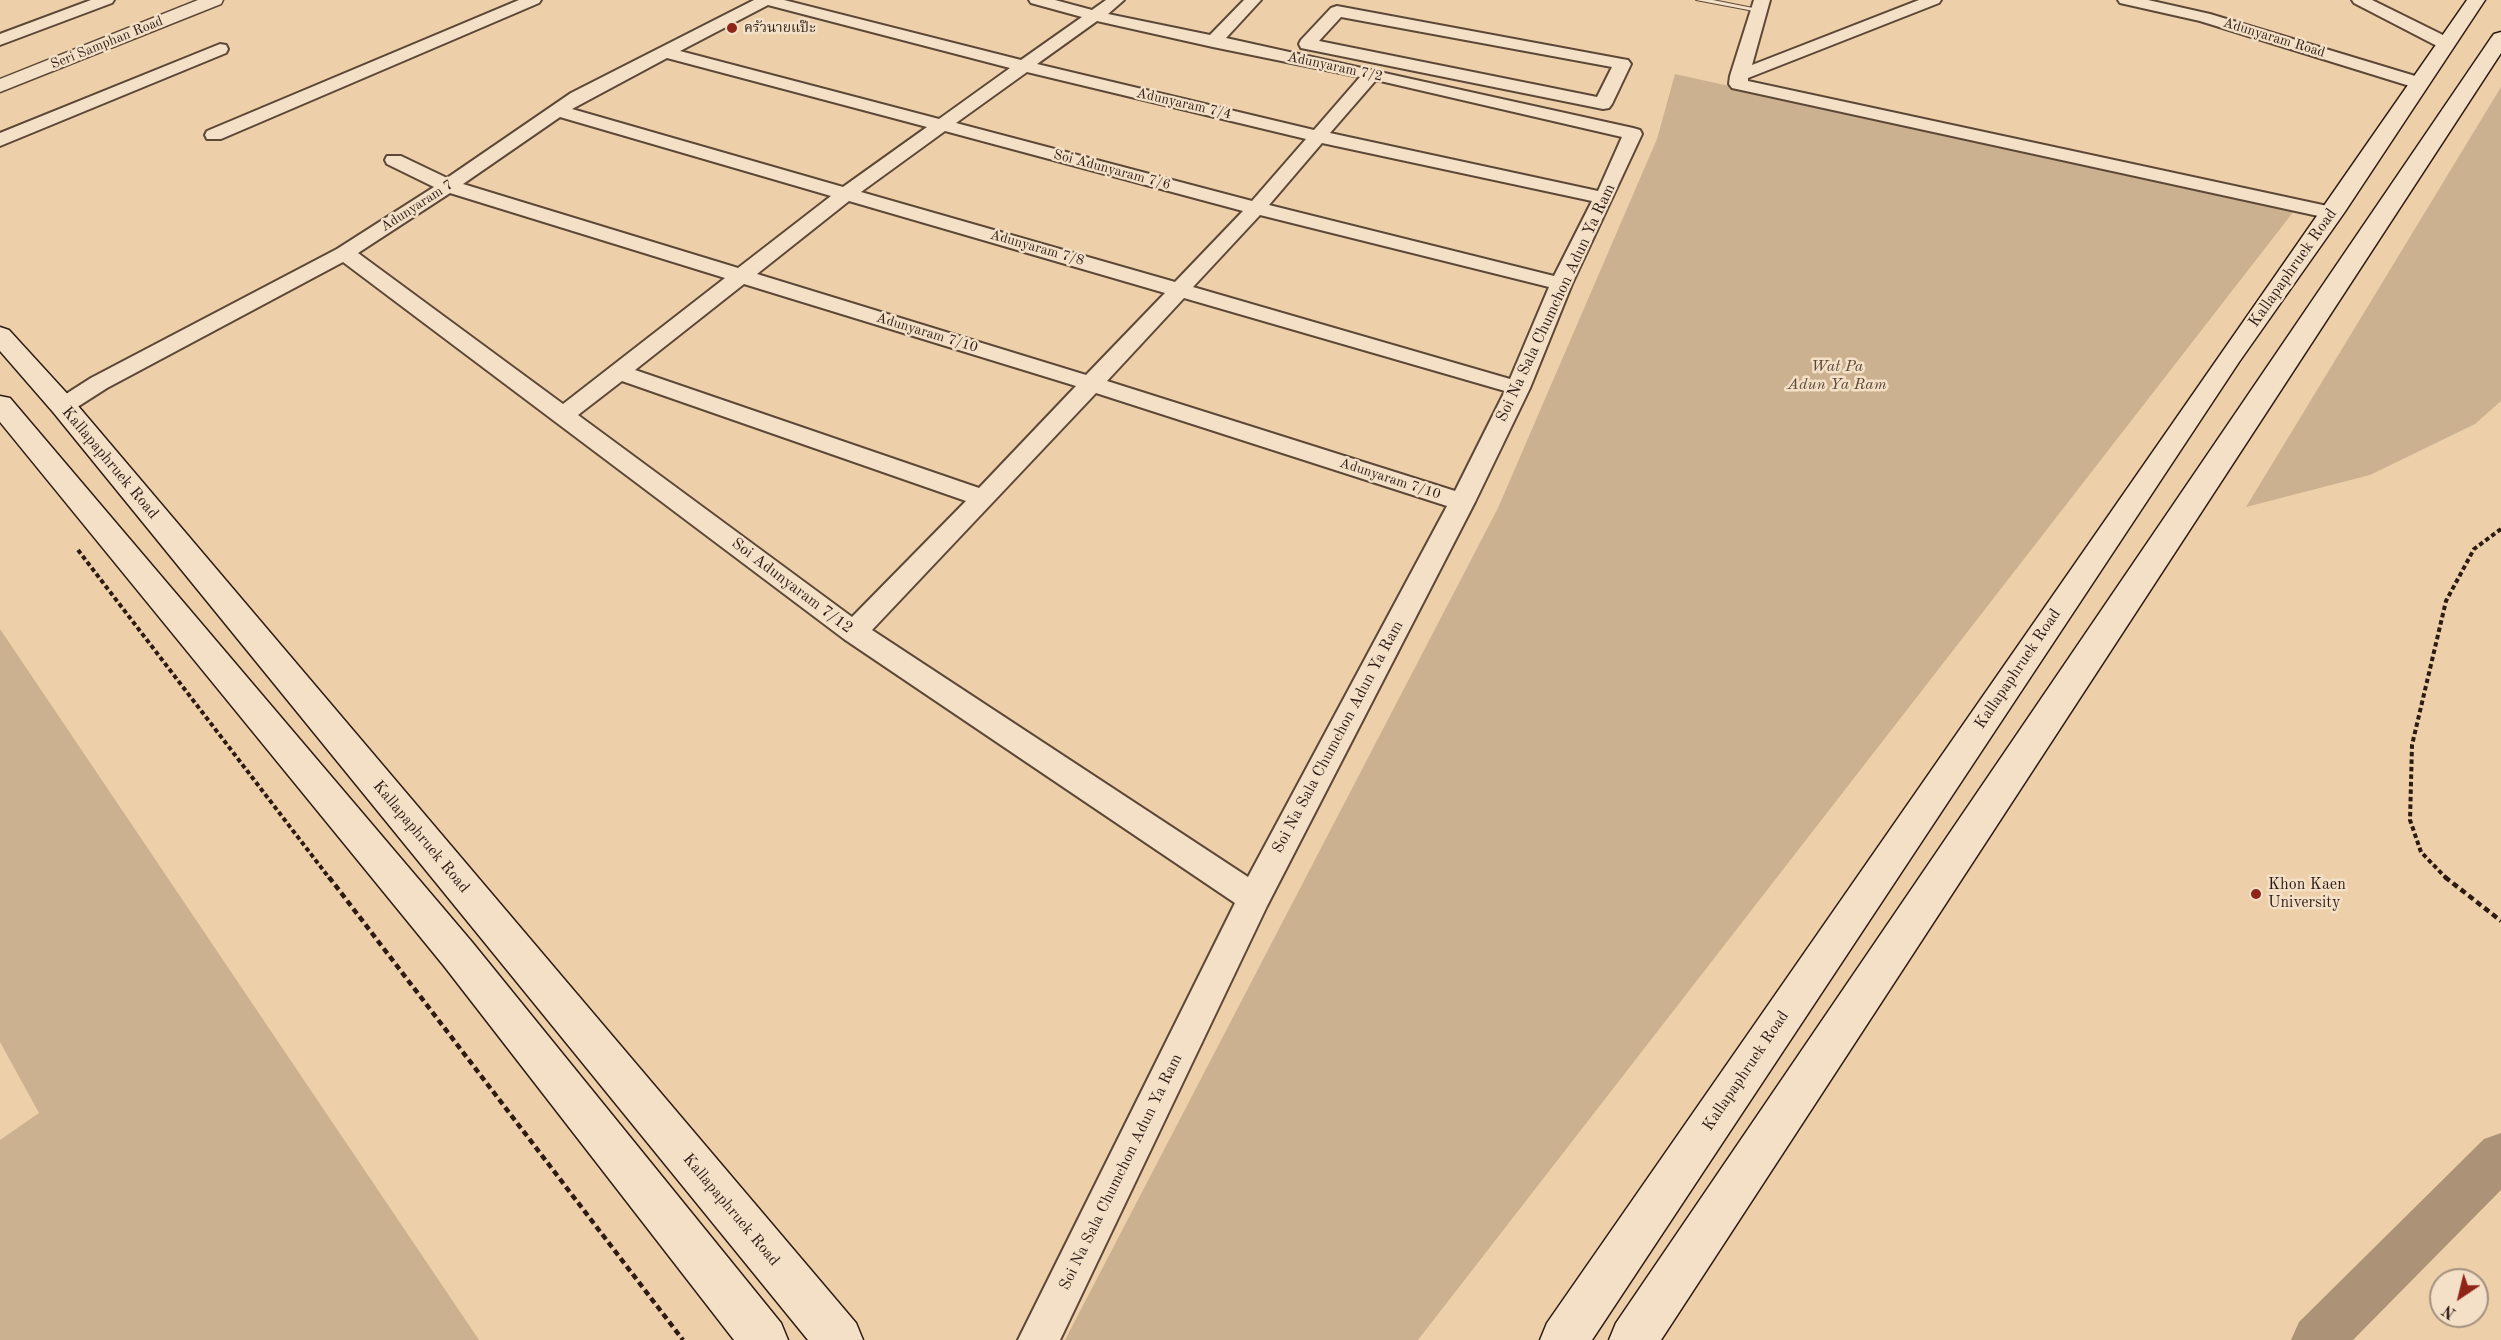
<!DOCTYPE html>
<meta charset="utf-8">
<style>
body{margin:0}
#map{position:relative;width:2501px;height:1340px;overflow:hidden;background:#edd0a9;font-family:"Old Standard TT",serif}
canvas{display:block}
.north{position:absolute;left:2429px;top:1268px;width:60px;height:60px;box-sizing:border-box;background:#f3e0c7;border:2px solid #a4917f;border-radius:50%;rotate:215deg;font-size:16px;font-weight:700;line-height:24px;text-align:center;color:#2d1a13}
.north::after{content:'';display:block;margin:auto;width:21px;height:27px;background:#8f2418;clip-path:polygon(50% 0,100% 100%,50% 72%,0 100%)}
</style>
<div id="map">
<canvas width="2501" height="1340"></canvas>
<div class="north">N</div>
</div>
<script>
const ctx = document.querySelector('canvas').getContext('2d');
ctx.lineJoin = 'round';
function fill(path, color) { ctx.fillStyle = color; ctx.fill(path, 'evenodd'); }
const toPath = rows => new Path2D(rows.map(r => 'M' + r).join(''));
function strokePath(path, color, width, dash) { ctx.strokeStyle = color; ctx.lineWidth = width; ctx.lineCap = dash ? 'butt' : 'round'; ctx.setLineDash(dash || []); ctx.stroke(path); }
function drawText(font, color, halo, rows, align = 'center') {
  ctx.font = font + ' "Old Standard TT","Noto Serif Thai",serif'; ctx.lineWidth = 5; ctx.setLineDash([]); ctx.textBaseline = 'middle'; ctx.strokeStyle = halo; ctx.fillStyle = color; for (const [text, x, y, turn = 0] of rows) {
    ctx.save(); ctx.translate(x, y); ctx.rotate((+turn || 0) * Math.PI / 180); ctx.textAlign = isNaN(turn) ? turn : align; if (halo) ctx.strokeText(text, 0, 0); ctx.fillText(text, 0, 0); ctx.restore();
  }
}
const green = toPath([
 [1675,74,2294,211,1418,1340,1065,1340,1498,508,1657,139],
 [2501,87,2501,401,2475,424,2370,475,2246,507],
 [0,629,479,1340,0,1340,0,1140,39,1113,0,1042]
]);
const canal = toPath([
 [2501,1133,2501,1190,2353,1340,2291,1340,2299,1322,2484,1139,2501,1133]
]);
const pathFar1 = toPath([
 [78,550,330,879],
 [2447,879,2421,852,2410,820,2412,745,2446,601,2474,549,2501,529]
]);
const path = toPath([
 [329,877,683,1340],
 [2445,877,2501,921]
]);
const service = toPath([
 [1696,0,1713,0,1763,10,1759,12,1696,0]
]);
const minor = toPath([
 [91,0,114,0,112,3,0,45,0,34,91,0],
 [519,0,541,0,539,3,221,139,207,139,205,135,207,131,519,0],
 [754,0,784,0,1021,60,1082,17,1031,3,1029,0,1055,0,1092,10,1106,0,1124,0,1108,14,1210,35,1244,0,1261,0,1226,38,1633,128,1640,130,1642,134,1572,284,1530,388,1475,502,1267,906,1060,1340,1018,1340,1235,903,844,639,343,262,107,388,71,411,63,413,55,411,51,406,55,401,91,378,337,249,434,187,387,164,385,160,387,156,401,156,447,178,571,93,754,0],
 [768,5,1010,68,939,119,680,51,768,5],
 [1097,21,1213,47,1360,77,1314,130,1037,64,1097,21],
 [667,58,927,127,843,187,572,109,667,58],
 [1027,72,1306,139,1252,201,956,123,1027,72],
 [1376,80,1622,137,1598,191,1330,133,1376,80],
 [560,117,831,196,738,268,463,184,560,117],
 [945,131,1243,211,1175,282,861,192,945,131],
 [1322,143,1592,201,1554,276,1269,205,1322,143],
 [450,193,725,278,563,404,358,253,450,193],
 [849,201,1165,293,1086,375,757,274,849,201],
 [1260,215,1549,287,1510,379,1193,287,1260,215],
 [744,284,1076,386,979,488,635,370,744,284],
 [1184,298,1505,391,1455,491,1107,381,1184,298],
 [622,381,966,501,852,617,578,415,622,381],
 [1096,393,1447,506,1248,877,872,630,1096,393],
 [1754,0,1770,0,1752,65,1919,0,1941,0,1939,3,1748,78,1748,81,2332,207,2339,209,2342,213,2339,217,2332,219,1732,88,1729,84,1730,76,1754,0],
 [2118,0,2148,0,2210,14,2425,79,2428,83,2425,87,2413,87,2200,21,2120,3,2118,0],
 [2352,0,2372,0,2451,39,2453,43,2451,47,2439,47,2354,3,2352,0],
 [1337,6,1622,59,1628,60,1631,64,1612,104,1609,108,1603,109,1301,48,1299,44,1301,40,1331,8,1337,6],
 [1341,17,1612,67,1597,97,1319,41,1341,17],
 [220,44,226,45,228,49,226,53,0,146,0,133,220,44]
]);
const tertiary = toPath([
 [198,0,223,0,221,4,0,92,0,79,198,0]
]);
const secondary = toPath([
 [2467,0,2485,0,2344,213,2239,362,1592,1340,1540,1340,1547,1323,2467,0],
 [2501,32,2501,53,1661,1340,1609,1340,1616,1323,2491,38,2494,34,2501,32],
 [0,327,9,330,73,400,856,1323,863,1340,808,1340,53,412,0,351,0,327],
 [0,396,10,398,472,942,781,1323,788,1340,734,1340,444,966,0,422,0,396]
]);
const markers = [
 [732,28,6,"#8f2418"],
 [2256,894,6,"#8f2418"]
];
const farPoinames = [
 ["ครัวนายแป๊ะ",744,28]
];
const farStreetnames = [
 ["Adunyaram Road",2274,38,17],
 ["Seri Samphan Road",107,43,-22],
 ["Adunyaram 7/2",1335,67,12],
 ["Adunyaram 7/4",1184,104,13],
 ["Soi Adunyaram 7/6",1112,170,15],
 ["Adunyaram 7",417,206,-33],
 ["Adunyaram 7/8",1037,248,16],
 ["Adunyaram 7/10",927,333,17],
 ["Adunyaram 7/10",1390,479,18]
];
const streetNames = [
 ["Kallapaphruek Road",2293,268,-55],
 ["Soi Na Sala Chumchon Adun Ya Ram",1556,303,-65],
 ["Kallapaphruek Road",110,463,50],
 ["Soi Adunyaram 7/12",792,586,37],
 ["Kallapaphruek Road",2018,669,-56],
 ["Soi Na Sala Chumchon Adun Ya Ram",1338,737,-62],
 ["Kallapaphruek Road",421,837,50],
 ["Kallapaphruek Road",1746,1071,-56],
 ["Soi Na Sala Chumchon Adun Ya Ram",1121,1172,-64],
 ["Kallapaphruek Road",731,1210,50]
];
const parkNames = [
 ["Wat Pa",1837,367],
 ["Adun Ya Ram",1837,385]
];
const poiNames = [
 ["Khon Kaen",2268,885],
 ["University",2268,903]
];
fill(green, '#ccb190');
fill(canal, '#ac9276');
strokePath(service, '#5d4838', 2);
strokePath(minor, '#5d4838', 4);
strokePath(tertiary, '#5d4838', 3);
strokePath(secondary, '#2d1a13', 3);
strokePath(pathFar1, '#2d1a13', 4, [4.5, 3]);
strokePath(path, '#2d1a13', 4.5, [6, 4]);
fill(service, '#f3e0c7');
fill(minor, '#f3e0c7');
fill(tertiary, '#f3e0c7');
fill(secondary, '#f3e0c7');
for (const [x, y, r, color] of markers) { const dot = new Path2D(); dot.arc(x, y, r, 0, 2 * Math.PI); ctx.fillStyle = color; ctx.fill(dot); strokePath(dot, '#f3e0c7', 2); }
drawText('14px', '#2d1a13', '#f3e0c7', farPoinames, 'left');
drawText('14px', '#2d1a13', '#f3e0c7', farStreetnames);
drawText('16px', '#2d1a13', '#f3e0c7', streetNames);
drawText('italic 16px', '#5d4738', '#f3e0c7', parkNames);
drawText('16px', '#2d1a13', '#f3e0c7', poiNames, 'left');
</script>
